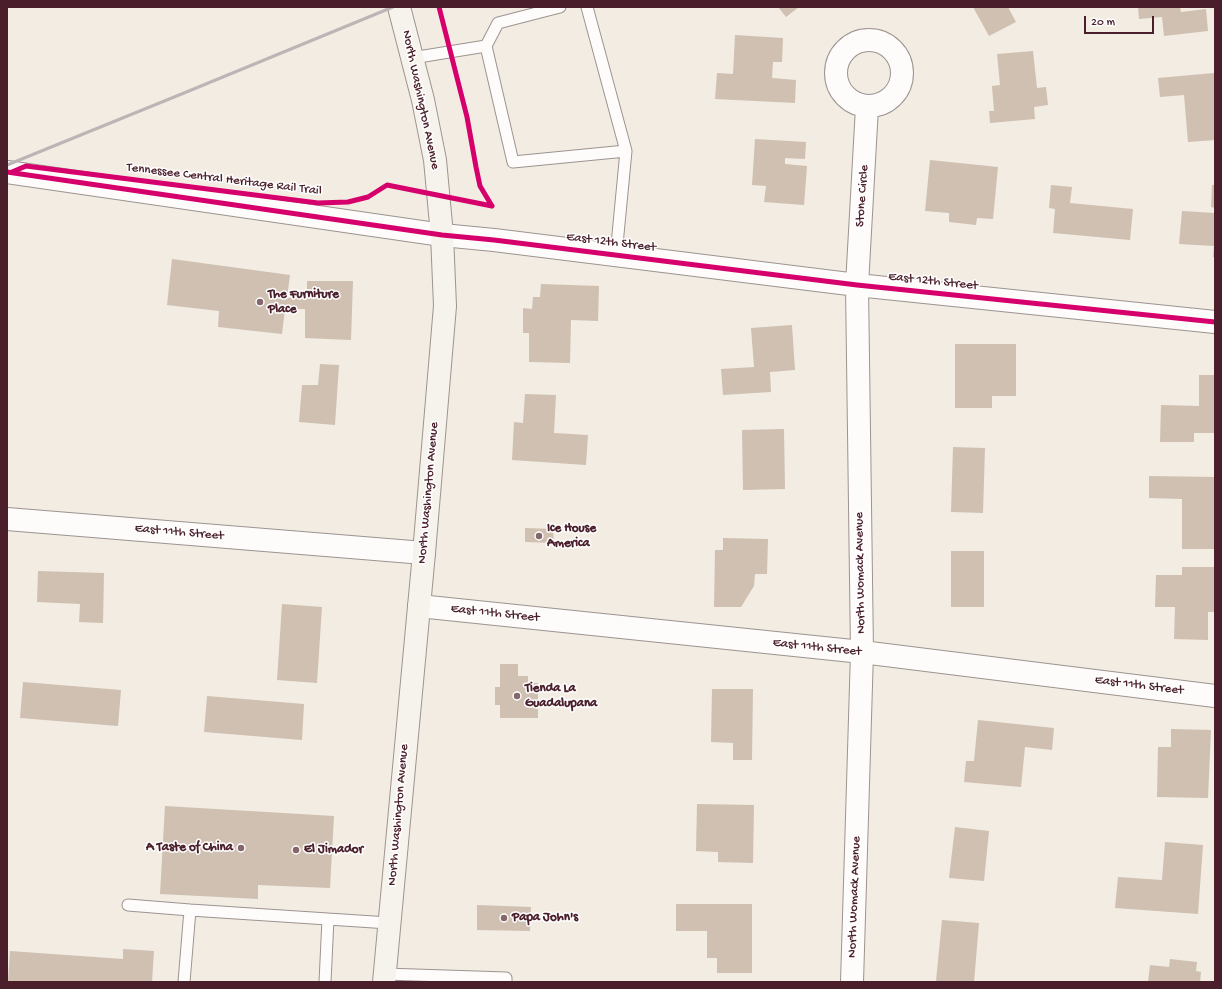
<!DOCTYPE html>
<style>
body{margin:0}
#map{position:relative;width:1222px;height:989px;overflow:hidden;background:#f2ece2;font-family:"Gochi Hand",sans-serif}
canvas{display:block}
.frame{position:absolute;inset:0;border:8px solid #4a1f2b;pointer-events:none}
.scale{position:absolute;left:1084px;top:16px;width:70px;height:18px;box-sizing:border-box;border:2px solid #4a1f2b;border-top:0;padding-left:5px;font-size:12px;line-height:14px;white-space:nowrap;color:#4a1f2b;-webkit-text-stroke:3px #fff;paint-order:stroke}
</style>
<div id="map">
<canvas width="1222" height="989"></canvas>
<div class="frame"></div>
<div class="scale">20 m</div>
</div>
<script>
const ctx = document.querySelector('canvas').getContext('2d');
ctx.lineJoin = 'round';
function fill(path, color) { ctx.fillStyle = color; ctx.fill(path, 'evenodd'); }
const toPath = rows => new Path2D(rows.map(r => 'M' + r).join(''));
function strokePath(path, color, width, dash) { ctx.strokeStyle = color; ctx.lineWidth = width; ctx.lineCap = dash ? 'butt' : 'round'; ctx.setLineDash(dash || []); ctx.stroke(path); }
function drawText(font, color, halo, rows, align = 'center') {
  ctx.font = font + ' "Gochi Hand",sans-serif'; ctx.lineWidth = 3; ctx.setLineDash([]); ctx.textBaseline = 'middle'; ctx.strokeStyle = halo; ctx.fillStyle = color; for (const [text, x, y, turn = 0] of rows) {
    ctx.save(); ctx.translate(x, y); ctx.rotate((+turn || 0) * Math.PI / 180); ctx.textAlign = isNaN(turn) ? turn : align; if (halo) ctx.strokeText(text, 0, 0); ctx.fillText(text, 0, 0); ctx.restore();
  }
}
const building = toPath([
 [778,7,799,7,786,17],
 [973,7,1008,7,1016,22,989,36],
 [1138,7,1180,7,1181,12,1206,9,1208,31,1164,36,1162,17,1139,19],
 [735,35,783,38,782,62,773,62,772,78,796,80,795,103,715,99,717,73,733,74],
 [1033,51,1037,88,1046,87,1048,105,1034,107,1035,119,990,123,989,111,994,111,992,86,1000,85,997,54],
 [1214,73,1215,140,1188,142,1184,95,1160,97,1158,78],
 [755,139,806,142,805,159,785,158,785,164,807,166,804,205,764,202,766,186,752,185],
 [930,160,998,167,993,219,977,218,976,225,949,222,949,213,925,211],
 [1051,185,1072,187,1070,203,1133,209,1130,240,1053,233,1055,209,1049,208],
 [1212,185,1215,185,1215,208,1211,207],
 [1182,211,1215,213,1215,257,1213,257,1214,246,1179,244],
 [172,259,290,275,287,298,307,298,307,281,353,281,351,340,305,338,305,309,285,309,282,334,218,327,219,311,167,305],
 [541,284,599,286,598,321,571,320,570,363,529,362,529,333,523,333,523,308,532,309,533,297,540,297],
 [792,325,795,370,770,372,771,392,723,395,721,369,754,367,751,328],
 [955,344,1016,344,1016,396,992,396,992,408,955,408],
 [320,364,339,365,335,425,299,422,302,385,318,385],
 [1199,375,1215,375,1215,433,1194,433,1194,442,1160,442,1161,405,1199,406],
 [525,394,556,395,554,433,588,435,586,465,512,460,514,422,523,423],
 [784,429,785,489,743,490,742,430],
 [953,447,985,448,983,513,951,512],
 [1149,476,1215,477,1215,549,1182,549,1182,499,1149,498],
 [525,528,553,529,554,543,525,542],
 [723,538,768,539,767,574,755,574,754,586,741,607,714,607,715,550,723,550],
 [951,551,984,551,984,607,951,607],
 [1182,567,1215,567,1215,612,1208,612,1208,640,1174,639,1175,607,1155,607,1156,575,1182,575],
 [38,571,104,573,103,623,79,622,80,604,37,602],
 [282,604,322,607,317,683,277,680],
 [500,664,518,664,518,676,528,676,528,683,538,683,538,718,500,718,500,705,495,705,495,687,500,687],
 [23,682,121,690,118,726,20,718],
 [712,689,753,689,752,760,733,760,733,743,711,742],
 [207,696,304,704,302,740,204,732],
 [978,720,1054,728,1052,750,1025,747,1021,787,964,782,966,761,974,761],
 [1171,729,1211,730,1208,798,1157,797,1158,747,1171,747],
 [697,804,754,805,753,863,718,862,718,852,696,851],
 [165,806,334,816,330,888,258,885,258,899,160,894],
 [955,827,989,831,984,881,949,878],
 [1165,842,1203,845,1198,914,1115,908,1118,877,1162,880],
 [676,904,752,904,752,973,717,973,717,958,707,958,707,931,676,931],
 [477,905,531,907,530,931,477,930],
 [942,920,979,923,974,982,936,981],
 [123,949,154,951,152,982,8,982,10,951,123,959],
 [1170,959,1197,962,1196,971,1201,972,1200,982,1148,982,1150,965,1169,967]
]);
const service = toPath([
 [587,7,626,151],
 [486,46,498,23,560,7],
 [412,58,486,46,513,162,626,151,616,255],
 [128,905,190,910],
 [385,974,506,978,506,982],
 [184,982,190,910,389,923],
 [325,982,328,919]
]);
const minor = toPath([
 '836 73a33 33 0 1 1 66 0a33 33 0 1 1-66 0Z',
 [442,235,494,240,857,285,1215,322],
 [7,519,424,553],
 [419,606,862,652,1215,696],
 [852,982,862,652,857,285,867,107]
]);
const tertiary = toPath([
 [7,172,442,235]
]);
const secondary = toPath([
 [384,982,424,553,445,306,442,235,435,160,423,100,399,7]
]);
const rail = toPath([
 [7,165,184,93,393,7]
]);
const cycleway = toPath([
 [439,7,467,117,476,167,480,186,492,206],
 [7,172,442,235,494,240,857,285,1215,322],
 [12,172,26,166,318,203,348,202,368,197,387,185,492,206]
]);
const markers = [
 [260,302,4,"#85676b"],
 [539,536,4,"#85676b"],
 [517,696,4,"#85676b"],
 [241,848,4,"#85676b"],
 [296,850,4,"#85676b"],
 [504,918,4,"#85676b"]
];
const streetNames = [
 ["North Washington Avenue",420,100,78],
 ["Tennessee Central Heritage Rail Trail",224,180,7],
 ["Stone Circle",863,196,-86],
 ["East 12th Street",611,243,7],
 ["East 12th Street",933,282,6],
 ["North Washington Avenue",429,493,-85],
 ["East 11th Street",179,533,5],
 ["North Womack Avenue",861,573,-91],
 ["East 11th Street",495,614,6],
 ["East 11th Street",817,648,6],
 ["East 11th Street",1139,686,7],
 ["North Washington Avenue",399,815,-85],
 ["North Womack Avenue",855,897,-88]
];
const poiNames = [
 ["The Furniture",268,295],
 ["Place",268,310],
 ["Ice House",547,529],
 ["America",547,544],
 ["Tienda La",525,689],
 ["Guadalupana",525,704],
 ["A Taste of China",233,848,"right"],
 ["El Jimador",304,850],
 ["Papa John's",512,918]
];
fill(building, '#cfc0b1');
strokePath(service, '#9d9390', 13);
strokePath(minor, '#9d9390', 24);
strokePath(tertiary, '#9d9390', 24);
strokePath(secondary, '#9d9390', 24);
strokePath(service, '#fdfcfb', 11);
strokePath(minor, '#fdfcfb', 22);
strokePath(tertiary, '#fdfcfb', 22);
strokePath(secondary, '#f6f2ec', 22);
strokePath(rail, '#bbb5b5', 3);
strokePath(cycleway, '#d6006c', 5);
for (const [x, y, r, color] of markers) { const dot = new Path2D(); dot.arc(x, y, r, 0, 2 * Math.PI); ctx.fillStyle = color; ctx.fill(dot); strokePath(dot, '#fff', 1.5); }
drawText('13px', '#4a1f2b', '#fff', streetNames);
drawText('bold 13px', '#4a1f2b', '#fff', poiNames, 'left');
</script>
